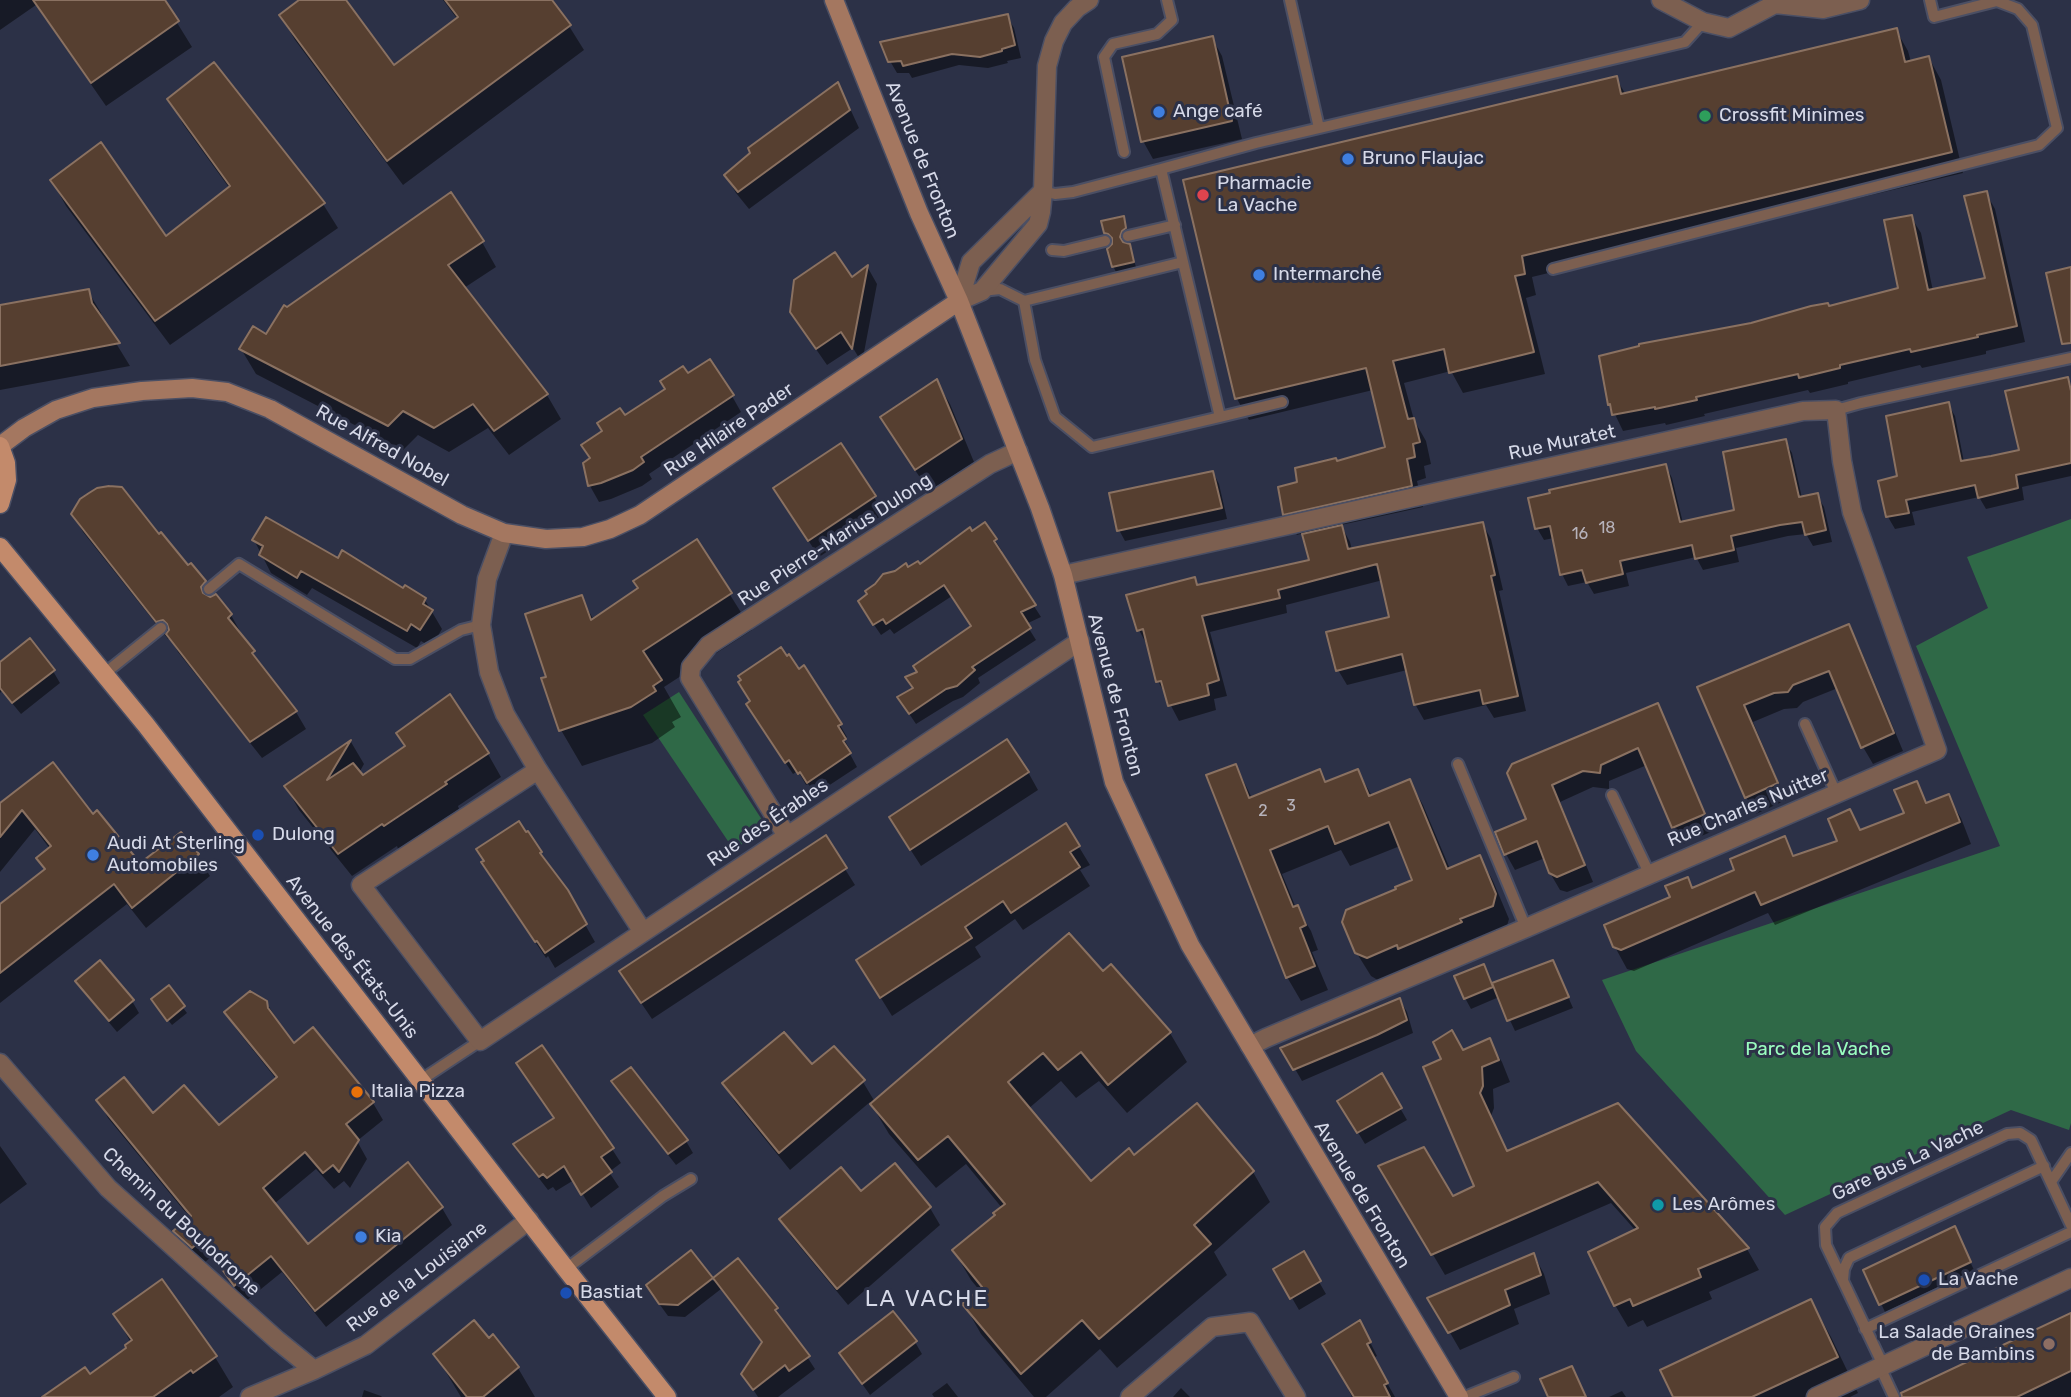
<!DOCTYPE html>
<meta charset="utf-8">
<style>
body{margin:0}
canvas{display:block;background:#2c3147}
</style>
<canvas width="2071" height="1397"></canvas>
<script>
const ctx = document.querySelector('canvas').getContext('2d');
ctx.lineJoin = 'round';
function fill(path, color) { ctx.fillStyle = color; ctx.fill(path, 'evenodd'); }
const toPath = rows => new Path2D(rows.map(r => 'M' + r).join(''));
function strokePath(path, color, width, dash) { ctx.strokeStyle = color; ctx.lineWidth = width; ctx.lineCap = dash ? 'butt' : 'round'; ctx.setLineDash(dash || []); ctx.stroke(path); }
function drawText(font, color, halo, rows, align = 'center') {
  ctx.font = font + ' Rubik,sans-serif'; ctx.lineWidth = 6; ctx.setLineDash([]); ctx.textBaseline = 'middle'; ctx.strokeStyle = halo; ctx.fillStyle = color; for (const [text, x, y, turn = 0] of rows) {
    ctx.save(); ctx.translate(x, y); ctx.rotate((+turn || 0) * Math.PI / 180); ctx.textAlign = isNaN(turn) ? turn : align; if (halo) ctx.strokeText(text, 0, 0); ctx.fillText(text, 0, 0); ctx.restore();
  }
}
const green = toPath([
 [2071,519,2071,1123,2069,1130,2011,1110,1785,1215,1636,1051,1602,980,2000,846,1916,646,1988,608,1967,557],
 [679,692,766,826,734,850,643,715]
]);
const shadow = toPath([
 [0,0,163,0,192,47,106,106,36,5,0,30],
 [302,0,344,0,394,67,458,20,443,0,550,0,569,26,584,50,403,185,295,40,281,16],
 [1007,16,1014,28,1021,58,1007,61,1008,63,988,68,959,65,912,78,909,73,897,73,890,61],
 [1896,30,1908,51,1911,62,1929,58,1941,80,1963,173,1532,277,1536,295,1526,298,1545,374,1463,393,1451,371,1404,383,1414,420,1426,441,1431,464,1424,466,1426,478,1417,481,1423,507,1341,525,1350,542,1352,550,1482,523,1491,539,1503,590,1499,591,1526,711,1494,718,1486,705,1424,720,1415,704,1407,670,1347,685,1338,670,1391,618,1383,580,1286,605,1287,613,1210,632,1227,696,1214,699,1216,710,1179,721,1158,681,1147,645,1139,630,1194,579,1199,587,1311,561,1304,533,1297,535,1285,514,1299,483,1337,463,1387,448,1373,390,1249,420,1237,399,1185,181,1616,78,1626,95],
 [1212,38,1222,56,1242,139,1153,159,1143,141],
 [838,85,847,102,859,128,749,209,736,193,726,176],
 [169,99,323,204,338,228,170,345,66,206,52,181,165,238,230,189,183,124],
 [1986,193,1995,209,2025,342,1986,351,1986,354,1922,368,1920,365,1848,382,1848,384,1810,393,1808,390,1704,414,1705,416,1666,425,1665,423,1623,431,1610,404,1829,308,1900,289,1911,217,1921,233,1933,291,1987,280],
 [1123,218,1128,234,1125,236,1122,244,1129,245,1136,267,1116,272,1113,266,1113,239,1109,238,1105,233],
 [482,242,496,267,464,288,547,395,561,419,509,455,488,428,449,452,418,435,403,450,256,374,241,349,266,336,287,309],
 [868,268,877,284,862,363,853,348,827,365,802,329,851,280],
 [88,291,101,313,103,322,130,366,0,390,0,306],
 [2067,379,2071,386,2071,476,2022,487,2024,500,1986,509,1979,497,1912,512,1915,525,1895,529,1888,517,1880,482,1899,477,1948,404,1955,416,1964,462,2021,451],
 [937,382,950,404,974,462,929,491,895,440],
 [732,396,741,412,649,474,652,479,642,486,611,499,599,502,590,486,624,418],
 [1785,441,1792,453,1802,498,1817,495,1824,507,1832,542,1813,546,1806,534,1788,536,1736,548,1739,562,1703,570,1696,557,1626,573,1629,586,1594,594,1587,582,1568,586,1562,574,1554,538,1544,540,1537,528,1666,466,1672,478,1683,523,1737,512],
 [1213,472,1219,484,1227,519,1125,541,1119,530],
 [775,489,874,497,884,514,819,557],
 [73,514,158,537,205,582,213,597,215,596,231,615,241,633,239,634,296,712,306,729,262,758,178,652,170,638,168,639,83,532],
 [985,524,1002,551,1000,553,1041,617,1026,624,1036,640,978,678,980,683,963,697,953,701,916,724,906,709,919,673,973,627,952,596,894,634,890,629,881,635,866,613,908,569,920,567],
 [254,540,338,560,404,590,405,588,425,600,442,629,431,647,421,641,417,648,312,588,307,595,271,573],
 [697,542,752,630,664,687,681,717,672,722,675,727,652,743,582,766,561,730,544,679,549,678,581,598,594,620,640,589],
 [1848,627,1858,643,1903,751,1873,764,1863,747,1838,688,1803,702,1797,708,1784,709,1753,722,1786,800,1756,814,1746,797,1700,688],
 [0,664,53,671,60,683,21,714,2,691,0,693],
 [1657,705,1666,722,1713,831,1683,844,1674,827,1647,765,1609,781,1609,789,1593,787,1560,802,1593,882,1567,892,1560,890,1550,873,1545,858,1515,870,1506,854,1529,820,1509,773],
 [755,717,840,725,847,737,844,739,852,753,850,754,857,767,816,794,808,784,806,785,798,771,793,774],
 [351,742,364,764,359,773,363,778,488,754,501,777,458,806,459,809,398,849,397,846,352,876,299,810,286,787],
 [1236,766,1252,798,1319,771,1326,784,1358,771,1372,796,1410,781,1423,805,1450,869,1480,857,1493,881,1509,919,1506,929,1381,982,1371,976,1356,952,1414,881,1400,846,1350,866,1341,850,1282,874,1296,908,1297,907,1311,931,1318,950,1312,952,1328,990,1301,1001,1287,977],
 [1028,772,1038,790,921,866,901,835],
 [1916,783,1928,804,1948,797,1961,818,1971,844,1775,925,1768,913,1634,971,1627,969,1615,947,1673,898,1687,879,1693,889,1736,871,1784,838,1795,857,1839,842,1850,811,1862,832,1906,814],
 [13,795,92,816,140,866,197,855,210,876,146,928,127,904,0,1003,0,906,46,871,39,858,50,849,35,829,0,872,0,813],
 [528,833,566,891,595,942,555,968,548,956,546,958,493,879],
 [825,837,855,885,652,1019,631,988],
 [1079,847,1090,865,1080,870,1090,886,1023,930,1015,919,975,947,981,957,892,1016,858,961],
 [1553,962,1573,1008,1515,1031,1499,997,1471,1009,1465,998,1483,966,1492,985],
 [1103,974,1170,1033,1187,1062,1127,1113,1099,1081,1076,1098,1061,1081,1028,1109,1091,1183,1134,1158,1197,1106,1253,1172,1270,1202,1214,1252,1227,1275,1117,1368,1100,1349,1046,1397,1034,1397,981,1334,964,1304,980,1291,971,1280,954,1251,997,1216,1002,1208,966,1164,936,1188,889,1134,870,1102,790,1170,735,1102,724,1084,812,1067,863,1082,875,1102],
 [77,981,132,1001,139,1013,117,1032,84,993],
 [168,988,187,1013,172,1025,156,1005],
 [1400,1000,1407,1012,1413,1033,1302,1081,1283,1048],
 [266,1002,294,1046,373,1103,383,1120,357,1141,367,1159,350,1188,344,1181,334,1189,316,1169,274,1204,307,1246,442,1208,452,1225,326,1327,282,1272,245,1302,212,1256,203,1264,185,1249,175,1232,191,1219,108,1118,99,1101,153,1115,219,1127,277,1080,237,1030,227,1012],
 [1489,1040,1502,1062,1510,1082,1493,1089,1494,1108,1491,1116,1508,1153,1618,1105,1747,1249,1759,1270,1709,1292,1712,1299,1647,1327,1643,1320,1628,1327,1615,1305,1636,1231,1611,1203,1445,1275,1381,1167,1452,1199,1476,1187,1462,1052],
 [631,1070,686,1141,693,1153,676,1165,620,1093,613,1081],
 [1381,1075,1407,1120,1365,1144,1339,1101],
 [515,1145,612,1149,621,1163,609,1172,619,1187,591,1208,574,1180,556,1191,553,1187,548,1190,524,1159],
 [0,1146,27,1184,0,1204],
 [894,1165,930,1208,940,1225,848,1305,791,1236,781,1219,861,1193],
 [1958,1236,1974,1270,1885,1312,1865,1270],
 [691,1252,713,1281,738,1260,776,1309,815,1369,778,1397,758,1397,743,1374,763,1344,721,1289,685,1317,668,1316,655,1298],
 [1303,1254,1326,1294,1299,1310,1275,1269],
 [1534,1255,1544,1274,1550,1294,1514,1309,1519,1324,1460,1350,1430,1298],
 [1811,1301,1831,1337,1858,1393,1850,1397,1675,1397],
 [115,1314,215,1357,233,1387,219,1397,53,1397,89,1376,129,1348,131,1343],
 [2071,1315,2071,1397,1914,1397],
 [1367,1336,1377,1356,1373,1358,1395,1397,1352,1397,1348,1389,1350,1388],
 [915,1342,922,1354,870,1395,841,1354],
 [435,1354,518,1368,535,1397,461,1397],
 [947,1383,958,1397,934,1397,932,1394],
 [1181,1388,1190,1397,1173,1397],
 [364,1390,381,1396,382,1397,362,1397],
 [1622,1391,1626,1397,1609,1397]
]);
const building = toPath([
 [33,0,165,0,179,21,91,83,33,0],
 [299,0,346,0,394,65,458,17,445,0,552,0,571,25,387,161,279,15,299,0],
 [1008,14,1015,45,1002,49,1002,51,980,57,952,54,903,66,901,61,888,62,880,42,1008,14],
 [1897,28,1905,62,1929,56,1952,152,1522,256,1525,274,1515,276,1534,352,1449,373,1444,349,1393,361,1408,419,1414,418,1420,442,1413,444,1415,457,1407,459,1412,486,1283,515,1278,487,1297,482,1295,468,1336,458,1337,461,1385,447,1366,368,1235,399,1183,180,1617,76,1621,94,1897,28],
 [1213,36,1232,121,1141,142,1122,57,1213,36],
 [214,62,325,203,155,321,50,180,101,142,166,236,230,186,167,99,214,62],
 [838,82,850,110,738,192,724,175,750,153,748,148,838,82],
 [1987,191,2017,326,1977,335,1978,337,1911,352,1910,349,1840,365,1840,368,1799,378,1798,374,1696,397,1697,400,1655,409,1655,407,1612,415,1610,404,1608,405,1599,356,1639,346,1639,344,1751,323,1811,306,1828,303,1829,306,1898,288,1884,220,1912,215,1928,290,1985,278,1964,196,1987,191],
 [451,192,484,241,448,265,548,394,494,431,473,404,434,428,403,411,388,426,239,349,253,326,266,334,284,305,287,307,451,192],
 [1124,216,1126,228,1122,231,1120,237,1123,242,1130,244,1134,262,1112,267,1107,249,1112,244,1112,238,1108,234,1104,233,1101,221,1124,216],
 [835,252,852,277,868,265,852,349,841,332,816,349,790,312,794,280,835,252],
 [2071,267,2071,343,2062,344,2046,273,2071,267],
 [89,289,92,303,120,343,0,366,0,305,89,289],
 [710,359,734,395,641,457,644,462,633,470,601,483,588,486,583,463,590,458,581,445,602,431,597,423,620,408,625,415,665,389,660,381,683,366,688,373,710,359],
 [2068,377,2071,391,2071,463,2016,475,2018,488,1978,498,1975,485,1906,500,1909,513,1886,517,1878,481,1897,476,1886,416,1949,402,1961,461,1991,456,2019,450,2005,391,2068,377],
 [937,379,962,439,915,470,880,417,937,379],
 [1786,439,1799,497,1818,493,1826,530,1805,535,1802,522,1780,525,1731,536,1734,550,1695,559,1692,545,1620,561,1623,574,1586,583,1582,570,1560,575,1550,526,1535,529,1528,498,1550,493,1549,490,1666,464,1680,522,1734,510,1723,452,1786,439],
 [841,443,876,496,808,541,773,488,841,443],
 [1213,471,1222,508,1117,531,1109,493,1213,471],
 [109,486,122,487,159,534,161,532,188,565,191,563,206,581,201,587,203,593,210,597,216,594,232,614,228,618,255,651,252,653,297,711,250,742,166,634,169,630,167,624,163,620,156,622,71,514,80,499,89,493,97,488,109,486],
 [266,517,338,558,342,550,403,588,405,585,426,598,423,604,433,610,420,630,411,624,407,631,301,571,297,578,259,555,263,546,252,540,266,517],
 [985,522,997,539,994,541,1036,605,1021,612,1031,628,972,667,975,670,957,686,946,689,909,714,897,697,913,688,905,677,917,672,913,666,971,626,944,585,886,624,883,619,873,625,858,601,867,594,865,591,875,584,883,574,895,571,906,563,908,567,918,561,920,564,970,527,972,531,985,522],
 [1483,522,1495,575,1491,576,1518,696,1483,704,1480,690,1414,705,1402,654,1336,671,1326,632,1389,617,1377,564,1278,590,1280,598,1202,616,1219,680,1207,684,1209,695,1168,706,1161,681,1156,682,1143,629,1137,631,1126,595,1195,577,1197,585,1309,560,1302,534,1342,525,1348,549,1483,522],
 [697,539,732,593,643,651,662,680,653,686,656,691,631,707,559,731,541,678,546,677,525,614,582,595,591,620,638,588,633,581,697,539],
 [1849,624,1894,733,1861,748,1829,671,1793,685,1788,692,1774,693,1744,705,1778,783,1745,798,1697,687,1849,624],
 [30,638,55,670,12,703,0,688,0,662,30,638],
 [781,647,787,656,789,654,799,669,804,665,842,724,838,726,846,739,843,741,851,753,807,783,800,772,798,774,789,760,785,763,746,704,750,701,738,682,741,680,738,676,781,647],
 [450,694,489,753,445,782,447,784,384,826,382,824,338,854,284,786,351,740,327,780,353,763,363,775,405,746,396,733,450,694],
 [1658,703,1705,814,1672,828,1638,748,1601,765,1600,773,1583,771,1552,785,1585,865,1557,877,1549,873,1537,841,1504,855,1495,832,1526,819,1507,773,1512,764,1658,703],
 [1007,739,1029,772,910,850,889,817,1007,739],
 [53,762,93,814,97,810,140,863,181,832,199,854,132,908,114,884,0,973,0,904,45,869,36,858,51,846,22,810,0,837,0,803,53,762],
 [1236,764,1249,798,1320,769,1325,782,1358,769,1369,796,1410,779,1447,869,1480,855,1496,894,1493,906,1460,919,1462,922,1398,949,1397,945,1367,958,1355,953,1342,922,1346,910,1396,889,1395,887,1412,880,1389,822,1335,844,1328,826,1270,850,1293,907,1298,905,1306,925,1300,928,1315,966,1286,978,1206,775,1236,764],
 [1917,781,1926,803,1949,794,1960,822,1761,905,1755,892,1621,950,1613,947,1604,925,1670,897,1665,886,1688,877,1692,888,1734,870,1730,859,1785,836,1793,856,1837,841,1828,819,1850,809,1860,830,1904,813,1894,790,1917,781],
 [519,821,526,832,528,831,542,852,540,853,568,890,587,924,545,953,537,941,535,942,500,890,481,862,484,861,476,849,519,821],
 [1066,823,1080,846,1070,852,1080,867,1011,913,1003,901,965,927,972,938,880,998,856,960,1066,823],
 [826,835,847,868,641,1003,619,971,826,835],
 [1069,933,1103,971,1111,964,1171,1032,1108,1085,1081,1052,1058,1070,1043,1053,1008,1082,1091,1181,1129,1148,1134,1155,1197,1103,1254,1171,1194,1225,1211,1244,1099,1339,1082,1320,1021,1374,962,1304,982,1287,952,1250,995,1215,993,1213,1005,1204,948,1136,918,1160,870,1104,1069,933],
 [100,960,134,1000,109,1021,75,981,100,960],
 [1553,960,1569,997,1507,1021,1492,983,1553,960],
 [1484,964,1493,987,1464,999,1454,976,1484,964],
 [169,985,185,1006,167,1021,151,999,169,985],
 [250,991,267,1001,268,1008,294,1043,313,1027,374,1102,346,1124,359,1140,339,1172,333,1165,323,1173,305,1152,263,1188,308,1244,408,1162,443,1207,315,1311,271,1256,234,1286,201,1240,192,1248,173,1231,191,1216,96,1100,124,1077,153,1113,184,1085,219,1125,277,1077,224,1012,250,991],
 [1400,998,1407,1020,1377,1035,1293,1070,1280,1048,1400,998],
 [1452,1030,1463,1050,1490,1038,1499,1060,1482,1067,1483,1086,1480,1093,1507,1151,1618,1103,1749,1248,1698,1269,1701,1277,1633,1306,1630,1299,1614,1306,1588,1252,1638,1228,1598,1182,1431,1255,1378,1166,1424,1147,1453,1196,1474,1186,1423,1067,1441,1059,1433,1042,1452,1030],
 [784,1032,812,1064,834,1046,865,1080,779,1153,722,1083,784,1032],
 [542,1045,614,1148,601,1157,612,1172,581,1195,564,1166,547,1178,543,1174,539,1177,513,1144,554,1118,516,1063,542,1045],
 [631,1067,688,1140,668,1154,611,1081,631,1067],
 [1382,1073,1402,1108,1357,1133,1337,1101,1382,1073],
 [895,1163,931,1207,837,1289,779,1219,841,1167,861,1191,895,1163],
 [1955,1226,1971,1262,1879,1305,1863,1270,1955,1226],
 [691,1250,713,1278,678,1305,659,1304,646,1285,691,1250],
 [1304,1251,1321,1281,1290,1299,1273,1269,1304,1251],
 [1534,1253,1541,1275,1505,1290,1510,1305,1448,1333,1427,1298,1534,1253],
 [738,1258,778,1308,775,1310,810,1356,789,1371,785,1365,753,1390,741,1374,762,1342,713,1278,738,1258],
 [162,1279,217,1356,193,1373,191,1370,153,1397,42,1397,85,1367,90,1374,126,1348,125,1345,132,1340,113,1314,162,1279],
 [1811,1299,1838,1357,1752,1397,1673,1397,1660,1370,1811,1299],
 [893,1311,917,1341,862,1384,839,1353,893,1311],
 [2071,1313,2071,1371,2017,1397,1902,1397,1901,1393,2071,1313],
 [474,1320,489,1338,493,1334,519,1367,483,1397,467,1397,433,1354,474,1320],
 [1360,1320,1371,1342,1367,1344,1388,1383,1384,1385,1390,1397,1354,1397,1322,1344,1360,1320],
 [1572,1366,1586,1397,1548,1397,1540,1379,1572,1366]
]);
const lane = toPath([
 [1290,0,1319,128],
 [1124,152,1104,57,1113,44,1157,34,1172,20,1167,0],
 [1161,169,1256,143,1685,42,1703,22],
 [1128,236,1175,225],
 [1052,250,1064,251,1105,241],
 [1553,269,2039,145,2057,128,2032,25,2018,9,1997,1,1934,17,1930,0],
 [982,291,1000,289,1024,301,1183,262,1161,169,1073,192,1055,194,1043,191],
 [1024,301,1035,360,1055,417,1092,447,1220,417,1183,262],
 [1836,410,1861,403,2071,358],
 [1220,417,1282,402],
 [209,589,239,564,395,659,410,659,461,630,481,625],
 [104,674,161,628],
 [1805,724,1836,793],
 [1458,764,1526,928],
 [1612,795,1649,873],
 [421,1080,480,1041],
 [2051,1182,2071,1153],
 [566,1269,663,1196,691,1179],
 [1843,1280,1844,1269,1849,1258,1853,1256,2044,1166],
 [1865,1329,2071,1232],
 [1883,1365,1826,1245,1825,1227,1837,1213,2007,1134,2020,1133,2031,1140,2071,1225],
 [1880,1367,1894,1397],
 [1465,1397,1514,1377]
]);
const street = toPath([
 [1661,0,1703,22,1729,28,1775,4,1823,9,1860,0],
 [959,301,982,291,1038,224,1041,212,1043,191,1047,66,1054,41,1063,23,1077,8,1089,0],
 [959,301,971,262,1043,191],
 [504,533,487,579,481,625,489,672,505,714,538,770,643,932],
 [1063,575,1803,411,1836,410,1842,461,1852,512,1937,750,1526,928,1266,1038,1250,1046],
 [538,770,361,885,480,1041,1080,641],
 [787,836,690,678,691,667,709,645,990,464,1018,451],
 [0,1063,108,1188,277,1340,314,1370],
 [250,1397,314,1370,366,1345,529,1220],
 [1130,1397,1212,1327,1250,1322,1296,1397],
 [1816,1397,2071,1278]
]);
const secondary = toPath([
 [834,0,919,213,959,301,1040,508,1063,575,1114,782,1190,945,1459,1397],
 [0,446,24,428,56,410,93,398,142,391,192,388,227,392,270,409,462,515,504,533,546,539,583,537,610,529,640,515,959,301]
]);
const primary = toPath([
 [0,446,6,463,7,480,0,504],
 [0,547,146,725,566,1269,667,1397]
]);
const markers = [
 [1159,112,7,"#3f7fe0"],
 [1705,116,7,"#2e9e5b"],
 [1348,159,7,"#3f7fe0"],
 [1203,195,7,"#e0444e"],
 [1259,275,7,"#3f7fe0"],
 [258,835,7,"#1a4fb4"],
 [93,855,7,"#3f7fe0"],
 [357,1092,7,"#e8710a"],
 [1658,1205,7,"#0f9aa8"],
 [361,1237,7,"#3f7fe0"],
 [1924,1280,7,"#1a4fb4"],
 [566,1293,7,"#1a4fb4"],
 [2049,1344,7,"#8d6e63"]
];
const numberNames = [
 ["18",1607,528],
 ["16",1580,534],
 ["3",1291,806],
 ["2",1263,811]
];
const poiNames = [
 ["Ange café",1173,112],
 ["Crossfit Minimes",1719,116],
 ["Bruno Flaujac",1362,159],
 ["Pharmacie",1217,184],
 ["La Vache",1217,206],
 ["Intermarché",1273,275],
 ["Dulong",272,835],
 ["Audi At Sterling",107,844],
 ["Automobiles",107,866],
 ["Italia Pizza",371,1092],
 ["Les Arômes",1672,1205],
 ["Kia",375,1237],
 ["La Vache",1938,1280],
 ["Bastiat",580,1293],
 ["La Salade Graines",2035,1333,"right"],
 ["de Bambins",2035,1355,"right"]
];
const streetNames = [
 ["Avenue de Fronton",922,160,68],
 ["Rue Hilaire Pader",729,430,-34],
 ["Rue Muratet",1562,443,-12],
 ["Rue Alfred Nobel",382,446,29],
 ["Rue Pierre-Marius Dulong",835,540,-33],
 ["Avenue de Fronton",1115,695,75],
 ["Rue Charles Nuitter",1748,808,-23],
 ["Rue des Érables",768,823,-34],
 ["Avenue des États-Unis",352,957,52],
 ["Gare Bus La Vache",1908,1161,-25],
 ["Avenue de Fronton",1362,1195,59],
 ["Chemin du Boulodrome",181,1222,43],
 ["Rue de la Louisiane",417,1277,-37]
];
const parkNames = [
 ["Parc de la Vache",1818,1050]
];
const quarterNames = [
 ["LA VACHE",927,1299]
];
fill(green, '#2f6947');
fill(shadow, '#0007');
fill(building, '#563f30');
strokePath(building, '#8a7161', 2);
strokePath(lane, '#4b4f64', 14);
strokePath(street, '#4b4f64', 21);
strokePath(secondary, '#4b4f64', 21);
strokePath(primary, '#4b4f64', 21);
strokePath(lane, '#7c5f50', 10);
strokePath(street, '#7c5f50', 18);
strokePath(secondary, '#a47760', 18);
strokePath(primary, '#c38a6b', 18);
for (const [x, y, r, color] of markers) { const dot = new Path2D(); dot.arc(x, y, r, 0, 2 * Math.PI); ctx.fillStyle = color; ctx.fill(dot); strokePath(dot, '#2c3147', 2.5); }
drawText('16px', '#b6b2ba', null, numberNames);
drawText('19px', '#d6d9e8', '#2c3147', poiNames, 'left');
drawText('19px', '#d6d9e8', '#2c3147', streetNames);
drawText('19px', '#9afdbf', '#2c3147', parkNames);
ctx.letterSpacing = '2px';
drawText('23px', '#d6d9e8', '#2c3147', quarterNames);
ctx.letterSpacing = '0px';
</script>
